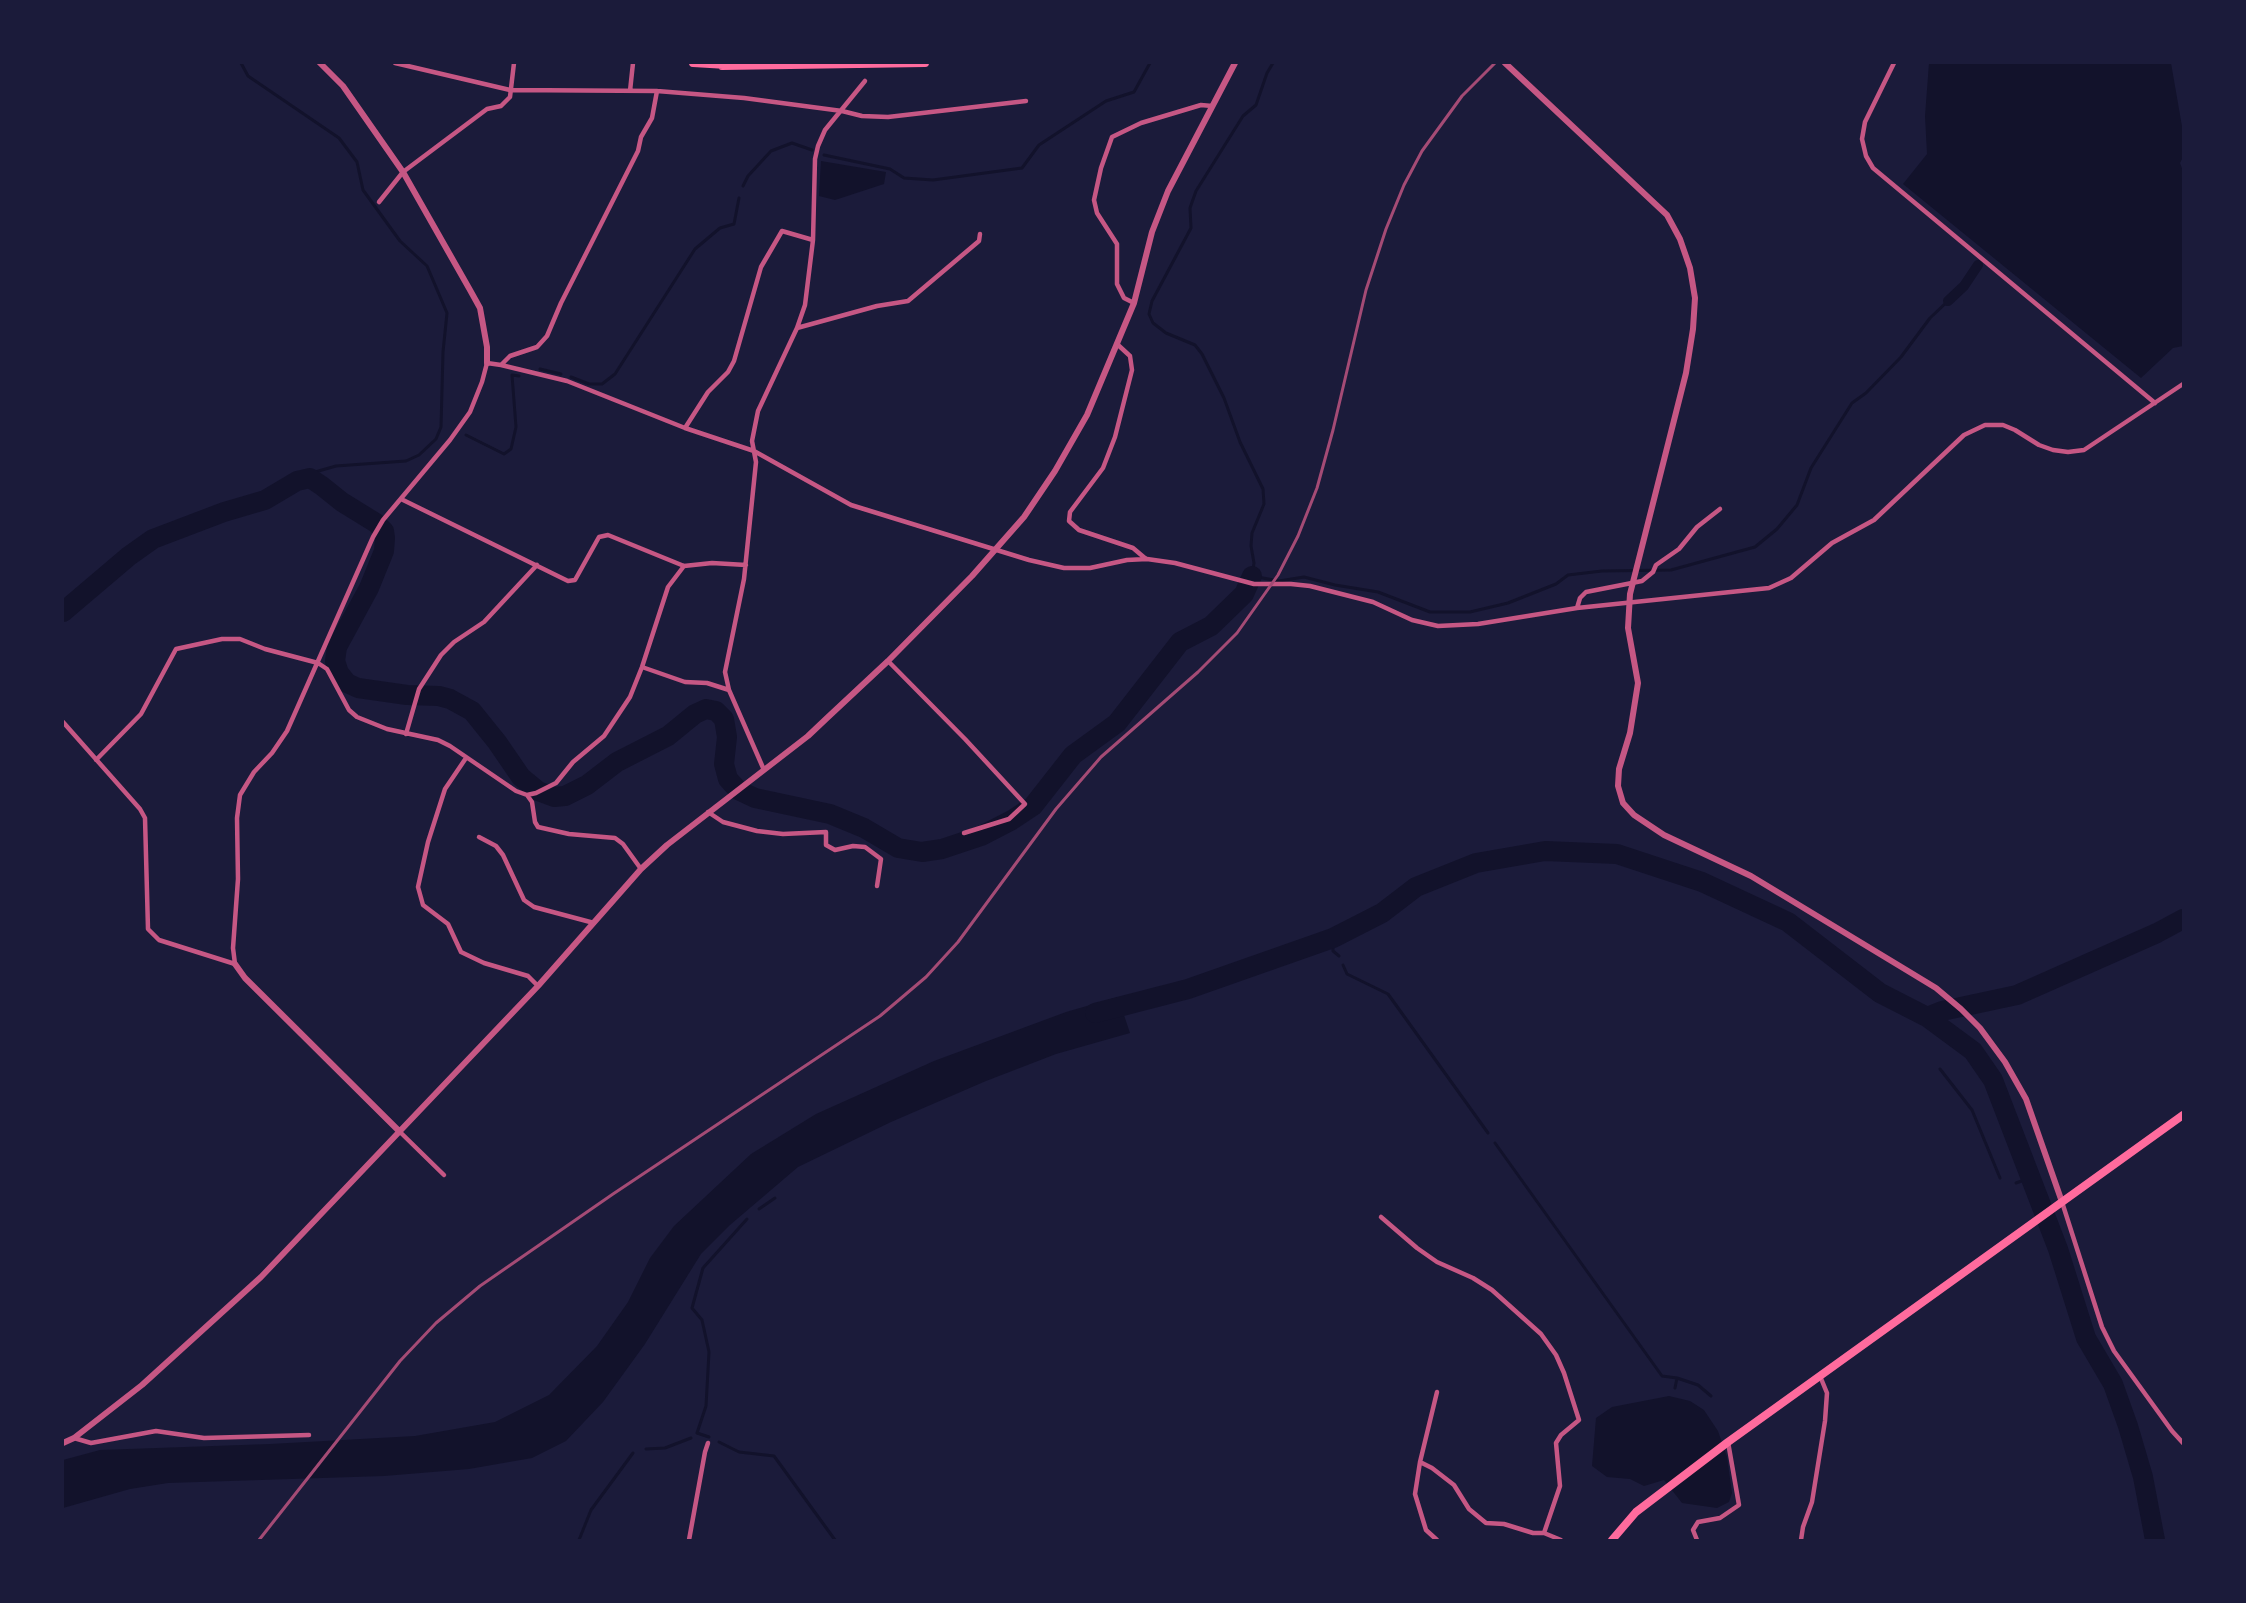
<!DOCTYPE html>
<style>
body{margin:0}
#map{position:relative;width:2246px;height:1603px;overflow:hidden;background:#1b1b3a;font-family:"Fira Sans",sans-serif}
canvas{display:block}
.frame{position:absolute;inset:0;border:64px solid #1b1b3a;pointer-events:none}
</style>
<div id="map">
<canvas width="2246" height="1603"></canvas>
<div class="frame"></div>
</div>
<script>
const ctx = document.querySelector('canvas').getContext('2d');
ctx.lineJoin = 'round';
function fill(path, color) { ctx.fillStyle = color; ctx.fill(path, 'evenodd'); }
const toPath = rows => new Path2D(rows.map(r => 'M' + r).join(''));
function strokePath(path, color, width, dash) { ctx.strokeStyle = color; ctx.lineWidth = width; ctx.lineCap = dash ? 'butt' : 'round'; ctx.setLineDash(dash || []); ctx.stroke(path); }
const water = toPath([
 [1929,63,2171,63,2183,132,2183,157,2180,163,2183,171,2183,346,2173,348,2141,378,1903,184,1927,154,1925,116],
 [821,161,886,172,884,184,835,200,819,196],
 [1118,997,1130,1033,1056,1054,986,1081,891,1122,798,1167,730,1225,701,1254,645,1344,603,1402,566,1441,532,1458,469,1469,384,1476,168,1483,130,1489,63,1508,63,1460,100,1450,270,1444,415,1436,495,1422,549,1395,597,1346,628,1302,650,1258,674,1226,751,1154,816,1114,934,1061,1066,1012],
 [1669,1396,1690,1401,1704,1410,1718,1431,1727,1457,1732,1493,1729,1502,1717,1508,1682,1503,1664,1480,1644,1486,1630,1479,1607,1477,1592,1466,1596,1418,1612,1407]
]);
const stream = toPath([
 [241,63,248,76,339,138,357,162,363,190,400,241,427,266,447,313,443,352,441,427,436,439,419,455,406,461,336,466,315,472,310,478],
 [1273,63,1267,73,1256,105,1243,116,1196,191,1190,208,1191,228,1152,301,1149,314,1153,323,1166,333,1195,345,1202,354,1224,398,1240,442,1263,489,1264,504,1252,533,1251,546,1254,563,1252,576,1279,581,1304,577,1335,585,1378,592,1430,612,1470,612,1508,603,1556,584,1568,575,1602,571,1671,570,1755,547,1777,529,1797,505,1811,468,1852,403,1866,393,1901,357,1930,318,1948,301],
 [824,155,890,169,904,178,933,180,1022,168,1039,145,1106,101,1134,92,1150,63],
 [743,186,748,176,771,151,792,143,812,150],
 [540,369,561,374],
 [571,377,589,384,602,384,615,374,695,249,720,228,734,224,739,198],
 [466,435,504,454,511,449,516,427,512,375,519,376],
 [1333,938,1333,951,1339,956],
 [1343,965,1347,974,1388,994,1488,1133],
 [1940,1069,1972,1110,2000,1178],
 [1495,1143,1662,1376,1677,1378,1698,1385,1711,1396],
 [2016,1183,2030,1178],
 [759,1209,775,1198],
 [1675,1388,1677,1378],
 [709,1437,697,1433,706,1406,709,1352,702,1320,692,1308,703,1268,747,1219],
 [719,1442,739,1452,774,1456,835,1540],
 [646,1449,665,1448,691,1438],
 [579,1540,591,1510,633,1453]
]);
const canal = toPath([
 [1948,301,1964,286,1978,265]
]);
const river = toPath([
 [63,612,129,556,153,539,224,512,265,500,297,481,310,478,322,486,342,502,376,523,384,531,385,538,384,551,369,588,337,647,335,661,339,673,347,683,358,688,407,695,439,696,450,699,472,711,497,742,521,777,538,791,554,797,565,796,587,785,617,762,668,736,695,714,706,709,716,711,724,719,727,737,724,764,728,779,738,790,755,798,830,814,864,828,898,848,922,852,942,849,981,836,1012,820,1033,806,1073,755,1117,723,1180,642,1211,626,1244,594,1252,576],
 [1095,1013,1188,989,1333,938,1382,913,1416,887,1476,863,1545,851,1617,854,1702,882,1788,922,1880,993,1927,1017,1973,1051,1993,1080,2058,1249,2086,1338,2113,1384,2128,1426,2143,1477,2155,1540],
 [1927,1017,1942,1011,2017,995,2157,933,2183,919]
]);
const minor = toPath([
 [395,63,510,90,657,91,744,98,842,111,862,116,888,117,1026,101],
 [1894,63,1865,122,1862,139,1866,156,1873,168,2155,403],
 [630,91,633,63],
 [379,202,403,172,487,109,501,106,510,97,514,63],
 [1134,303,1124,298,1117,284,1117,244,1097,213,1094,200,1101,168,1112,137,1141,123,1201,105,1212,106],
 [797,328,877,306,908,301,979,241,980,234],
 [1117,344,1130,356,1132,370,1115,437,1103,468,1070,512,1069,521,1079,530,1133,548,1146,559],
 [501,365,510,356,537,347,547,336,561,303,638,151,641,137,652,118,657,91],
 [685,428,708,392,728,372,734,361,761,267,782,231,813,240],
 [401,499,568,581,575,580,599,537,608,535,684,566,712,563,746,565],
 [1577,608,1580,598,1586,592,1642,581,1653,572,1656,565,1679,549,1697,527,1720,509],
 [888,661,965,739,1025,804,1009,819,964,833],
 [642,667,685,682,707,683,729,690],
 [63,722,140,809,145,818,148,929,159,940,235,964,233,948,238,879,237,818,240,795,254,772,272,753,287,731,373,537,383,520,450,440,470,412,482,382,487,363,501,365,567,381,685,428,754,451,851,505,1029,560,1064,568,1090,568,1127,560,1147,559,1175,563,1254,584,1291,584,1310,586,1373,602,1412,620,1438,626,1478,624,1577,608,1769,588,1791,578,1832,543,1874,520,1964,435,1985,425,2003,425,2015,430,2039,445,2053,450,2068,452,2084,450,2183,384],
 [406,734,419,689,441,655,454,642,484,622,537,565],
 [466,758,445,789,428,842,418,887,423,905,448,924,461,952,484,963,528,976,538,986],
 [96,760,141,714,176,649,222,639,240,639,265,649,318,663,327,669,349,710,357,717,387,729,438,740,450,746,516,791,527,795,532,802,535,822,538,827,569,834,615,838,623,844,641,869],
 [764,770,729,690,725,672,744,579,756,462,752,441,758,411,797,328,805,305,813,240,815,159,818,146,825,130,865,81],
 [527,795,536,793,556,783,573,762,604,736,630,697,642,667,668,587,684,566],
 [708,812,723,822,757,831,783,834,826,832,826,845,835,850,853,846,865,847,881,859,877,886],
 [479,837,496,846,503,855,524,900,534,907,594,923],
 [399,1131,444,1175],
 [2062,1202,2102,1327,2114,1351,2172,1431,2183,1443],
 [1381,1217,1417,1248,1437,1262,1473,1278,1492,1290,1541,1334,1556,1355,1564,1373,1579,1420,1561,1435,1556,1443,1560,1486,1544,1533,1561,1540],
 [74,1438,91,1443,156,1431,204,1438,309,1435],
 [1420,1462,1432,1468,1454,1485,1469,1509,1486,1523,1504,1524,1533,1533,1544,1533],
 [689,1540,705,1452,708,1443],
 [1437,1540,1426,1530,1415,1494,1420,1462,1437,1392],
 [1697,1540,1693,1530,1698,1522,1720,1518,1739,1505,1728,1442],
 [1801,1540,1803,1527,1812,1502,1825,1421,1827,1393,1820,1376]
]);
const tertiary = toPath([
 [320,63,343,86,403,172,470,290,480,308,487,347,487,363],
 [1505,63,1667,215,1680,239,1690,268,1695,298,1693,329,1686,373,1630,594,1628,628,1638,683,1630,733,1619,769,1618,786,1623,803,1634,815,1664,835,1751,876,1908,971,1936,988,1961,1009,1980,1028,2005,1062,2026,1099,2062,1202],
 [235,964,245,978,399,1131],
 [63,1443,74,1438,142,1385,261,1277,538,986,641,869,667,845,808,736,827,718,888,661,972,576,1024,517,1055,471,1087,415,1134,303,1152,232,1168,191,1235,63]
]);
const primary = toPath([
 [1612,1540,1636,1512,1728,1442,2183,1115]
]);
const trunk = toPath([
 [693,63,727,65],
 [722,66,925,63]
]);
const rail = toPath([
 [259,1540,400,1361,436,1323,480,1286,613,1194,880,1016,926,977,958,942,1056,809,1101,757,1198,672,1237,633,1278,575,1298,536,1317,488,1333,430,1366,290,1386,229,1404,185,1422,151,1462,96,1495,63]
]);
fill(water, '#12122b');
strokePath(stream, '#12122b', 3);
strokePath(canal, '#12122b', 10);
strokePath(river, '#12122b', 20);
strokePath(minor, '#c65784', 4.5);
strokePath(tertiary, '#c65784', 6);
strokePath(primary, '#ff6b9d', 8);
strokePath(trunk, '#ff6b9d', 8);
strokePath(rail, '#a44b75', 3);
</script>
